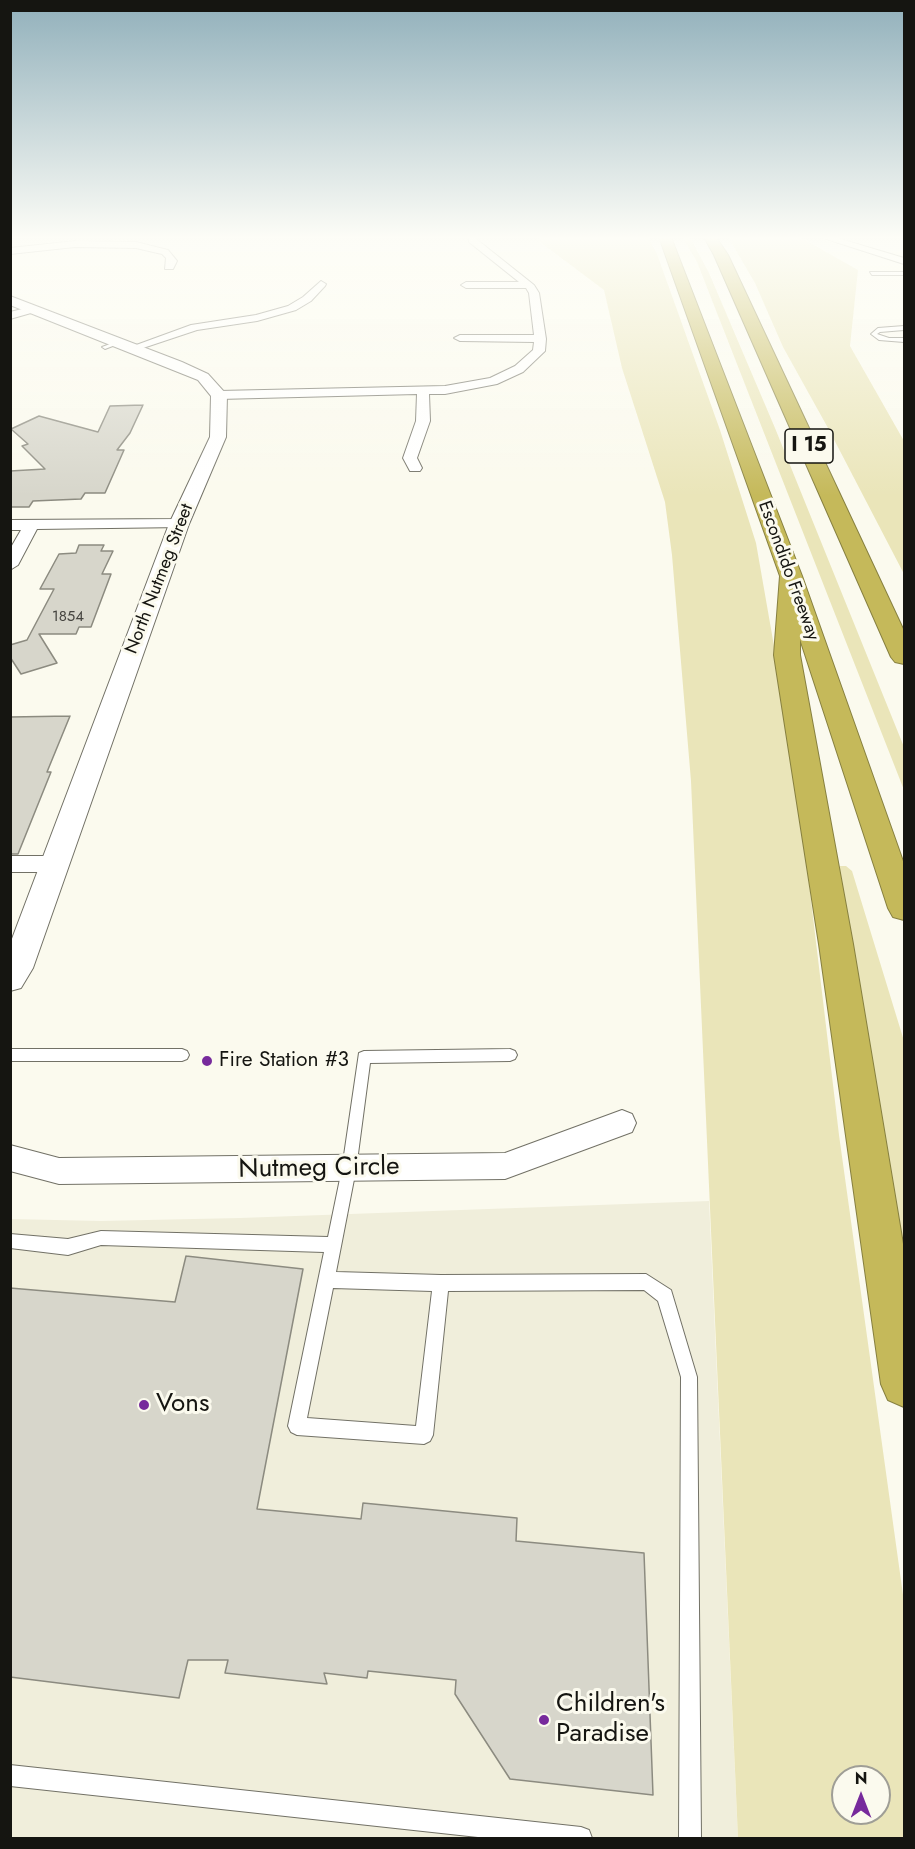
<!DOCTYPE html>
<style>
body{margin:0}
#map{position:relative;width:915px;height:1849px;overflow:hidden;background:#fbfaee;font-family:Jost,sans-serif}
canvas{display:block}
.frame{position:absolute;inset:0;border:12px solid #151511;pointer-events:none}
.north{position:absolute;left:831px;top:1765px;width:60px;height:60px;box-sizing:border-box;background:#fbfaee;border:2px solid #9f9e96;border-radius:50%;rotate:0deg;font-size:16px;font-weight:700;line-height:24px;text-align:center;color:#151511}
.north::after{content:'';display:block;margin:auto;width:21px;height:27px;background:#772a9c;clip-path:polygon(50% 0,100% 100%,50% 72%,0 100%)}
</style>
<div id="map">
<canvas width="915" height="1849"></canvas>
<div class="frame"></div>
<div class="north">N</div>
</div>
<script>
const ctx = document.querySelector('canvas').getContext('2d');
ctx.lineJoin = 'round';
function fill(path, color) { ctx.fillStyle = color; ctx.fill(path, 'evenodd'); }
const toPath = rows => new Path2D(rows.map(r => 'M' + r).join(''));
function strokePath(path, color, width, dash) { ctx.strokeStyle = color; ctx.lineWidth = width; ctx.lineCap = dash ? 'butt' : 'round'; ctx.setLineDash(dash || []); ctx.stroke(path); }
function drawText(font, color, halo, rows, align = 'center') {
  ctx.font = font + ' Jost,sans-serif'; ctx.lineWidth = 6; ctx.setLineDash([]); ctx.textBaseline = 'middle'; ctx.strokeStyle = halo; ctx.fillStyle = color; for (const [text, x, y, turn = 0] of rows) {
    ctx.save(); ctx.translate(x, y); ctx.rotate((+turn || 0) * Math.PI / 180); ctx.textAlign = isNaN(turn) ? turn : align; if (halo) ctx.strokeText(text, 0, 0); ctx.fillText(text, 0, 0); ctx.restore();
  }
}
const built = toPath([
 [709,1201,738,1838,11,1838,10,1219,101,1221,240,1218]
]);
const green = toPath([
 [538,237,648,237,657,254,720,430,756,543,795,766,839,1135,904,1602,904,1838,738,1838,691,781,672,555,665,502,622,368,604,290,540,242],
 [843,1777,879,1777,879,1813,843,1813],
 [682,237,690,237,709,273,775,428,904,747,904,790,697,262],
 [728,237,800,237,858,270,850,346,904,441,904,574,828,428,783,347,755,283],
 [840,866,846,866,852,871,904,1041,904,1258,854,968,839,877]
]);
const building = toPath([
 [143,405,130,433,117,450,124,450,105,493,85,493,81,499,33,501,29,507,10,507,10,471,45,469,22,446,28,444,11,429,39,416,98,432,110,406,143,405],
 [79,545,104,545,101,551,113,551,102,574,111,574,91,627,79,627,76,634,39,634,57,663,21,674,10,657,10,645,27,640,54,589,40,589,59,554,76,553,79,545],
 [70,716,47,772,51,772,18,854,10,854,10,717,70,716],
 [186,1256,303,1269,257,1509,361,1519,363,1503,517,1518,516,1541,644,1553,653,1795,510,1779,455,1694,456,1680,368,1671,367,1678,324,1673,327,1684,225,1673,228,1660,188,1660,179,1698,10,1677,10,1288,175,1302,186,1256]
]);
const service = toPath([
 [870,272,904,272,904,275,872,275,870,272],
 [904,326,904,330,880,332,877,334,889,338,904,338,904,342,879,340,871,334,878,328,904,326],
 [118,341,123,342,105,349,102,347,118,341],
 [10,1049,182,1049,187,1051,189,1055,187,1059,182,1061,10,1061,10,1049],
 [510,1049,515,1051,517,1055,515,1059,510,1061,370,1063,356,1169,336,1272,441,1275,646,1274,671,1290,697,1377,701,1838,679,1838,681,1377,658,1301,644,1290,448,1291,433,1435,430,1441,424,1444,297,1435,291,1432,288,1426,324,1252,101,1245,68,1255,10,1248,10,1234,68,1239,101,1231,328,1237,342,1169,359,1053,364,1051,510,1049],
 [333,1288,432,1291,416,1426,307,1418,333,1288],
 [10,1765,581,1827,589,1830,592,1838,487,1838,10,1786,10,1765]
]);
const minor = toPath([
 [820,237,834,237,904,258,904,264,820,237],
 [469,238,475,238,534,285,539,293,546,339,545,351,523,372,497,384,445,394,429,394,430,421,417,458,422,468,420,471,410,471,403,458,416,421,417,394,219,399,213,395,219,391,445,386,490,378,515,366,533,350,534,342,460,341,454,338,460,335,534,335,529,293,526,288,466,288,461,285,466,282,519,282,469,242,469,238],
 [75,241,136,242,168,250,177,261,173,269,165,269,166,258,162,254,136,248,75,247,10,254,10,248,75,241],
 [321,281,326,284,325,286,311,301,296,310,257,321,197,330,134,351,128,348,191,325,256,315,288,306,303,297,321,281],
 [34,306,39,309,38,311,10,319,10,312,34,306],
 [179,519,184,521,187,524,184,527,37,529,18,565,10,570,10,549,21,530,10,530,10,520,179,519],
 [10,856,53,856,61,858,64,864,61,870,53,872,10,872,10,856],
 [622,1110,632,1114,636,1123,632,1132,505,1179,59,1184,10,1171,10,1145,59,1158,505,1153,622,1110]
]);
const tertiary = toPath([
 [10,296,182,362,208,374,227,395,226,437,189,524,33,968,21,988,10,991,10,944,169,524,210,437,211,396,198,380,10,305,10,296]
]);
const motorway = toPath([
 [659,237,671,237,802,576,904,864,904,920,893,917,888,908,800,639,800,655,853,944,904,1250,904,1407,888,1400,881,1384,819,944,774,655,780,576,659,237],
 [704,237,716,237,728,255,904,631,904,664,895,662,891,657,714,255,704,237]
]);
const markers = [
 [207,1061,6,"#772a9c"],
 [144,1405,6,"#772a9c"],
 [544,1720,6,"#772a9c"]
];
const farNumbernames = [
 ["1854",68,617]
];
const farStreetnames = [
 ["Escondido Freeway",788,571,70],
 ["North Nutmeg Street",160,579,-69]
];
const shields = [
 [809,446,48]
];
const shieldNames = [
 ["I 15",809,446]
];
const poiNames = [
 ["Fire Station #3",219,1061]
];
const nearStreetnames = [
 ["Nutmeg Circle",319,1169,-1]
];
const nearPoinames = [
 ["Vons",156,1405],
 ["Children's",556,1705],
 ["Paradise",556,1735]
];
fill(built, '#f0eedb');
fill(green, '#eae5b9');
fill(building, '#d7d6cb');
strokePath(building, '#8c8b80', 1.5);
strokePath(service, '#727166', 2);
strokePath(minor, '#727166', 2);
strokePath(tertiary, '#727166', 2);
strokePath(motorway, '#878040', 2);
fill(service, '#fff');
fill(minor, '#fff');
fill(tertiary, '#fff');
fill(motorway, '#c5b95a');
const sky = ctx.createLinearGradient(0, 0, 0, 496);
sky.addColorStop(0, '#91b0bb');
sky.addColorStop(0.48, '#fdfdf7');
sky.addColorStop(1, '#fdfdf700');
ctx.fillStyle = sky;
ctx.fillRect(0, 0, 915, 496);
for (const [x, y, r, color] of markers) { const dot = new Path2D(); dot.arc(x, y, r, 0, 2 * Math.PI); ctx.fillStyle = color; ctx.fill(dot); strokePath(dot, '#fbfaee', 2); }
drawText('15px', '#464540', null, farNumbernames);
drawText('18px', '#151511', '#fbfaee', farStreetnames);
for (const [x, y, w] of shields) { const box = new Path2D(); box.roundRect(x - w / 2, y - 17, w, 34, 4.5); ctx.fillStyle = '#fbfaee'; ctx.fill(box); strokePath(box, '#151511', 1.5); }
drawText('bold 20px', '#151511', null, shieldNames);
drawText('21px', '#151511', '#fbfaee', poiNames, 'left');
drawText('26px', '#151511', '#fbfaee', nearStreetnames);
drawText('26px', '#151511', '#fbfaee', nearPoinames, 'left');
</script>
